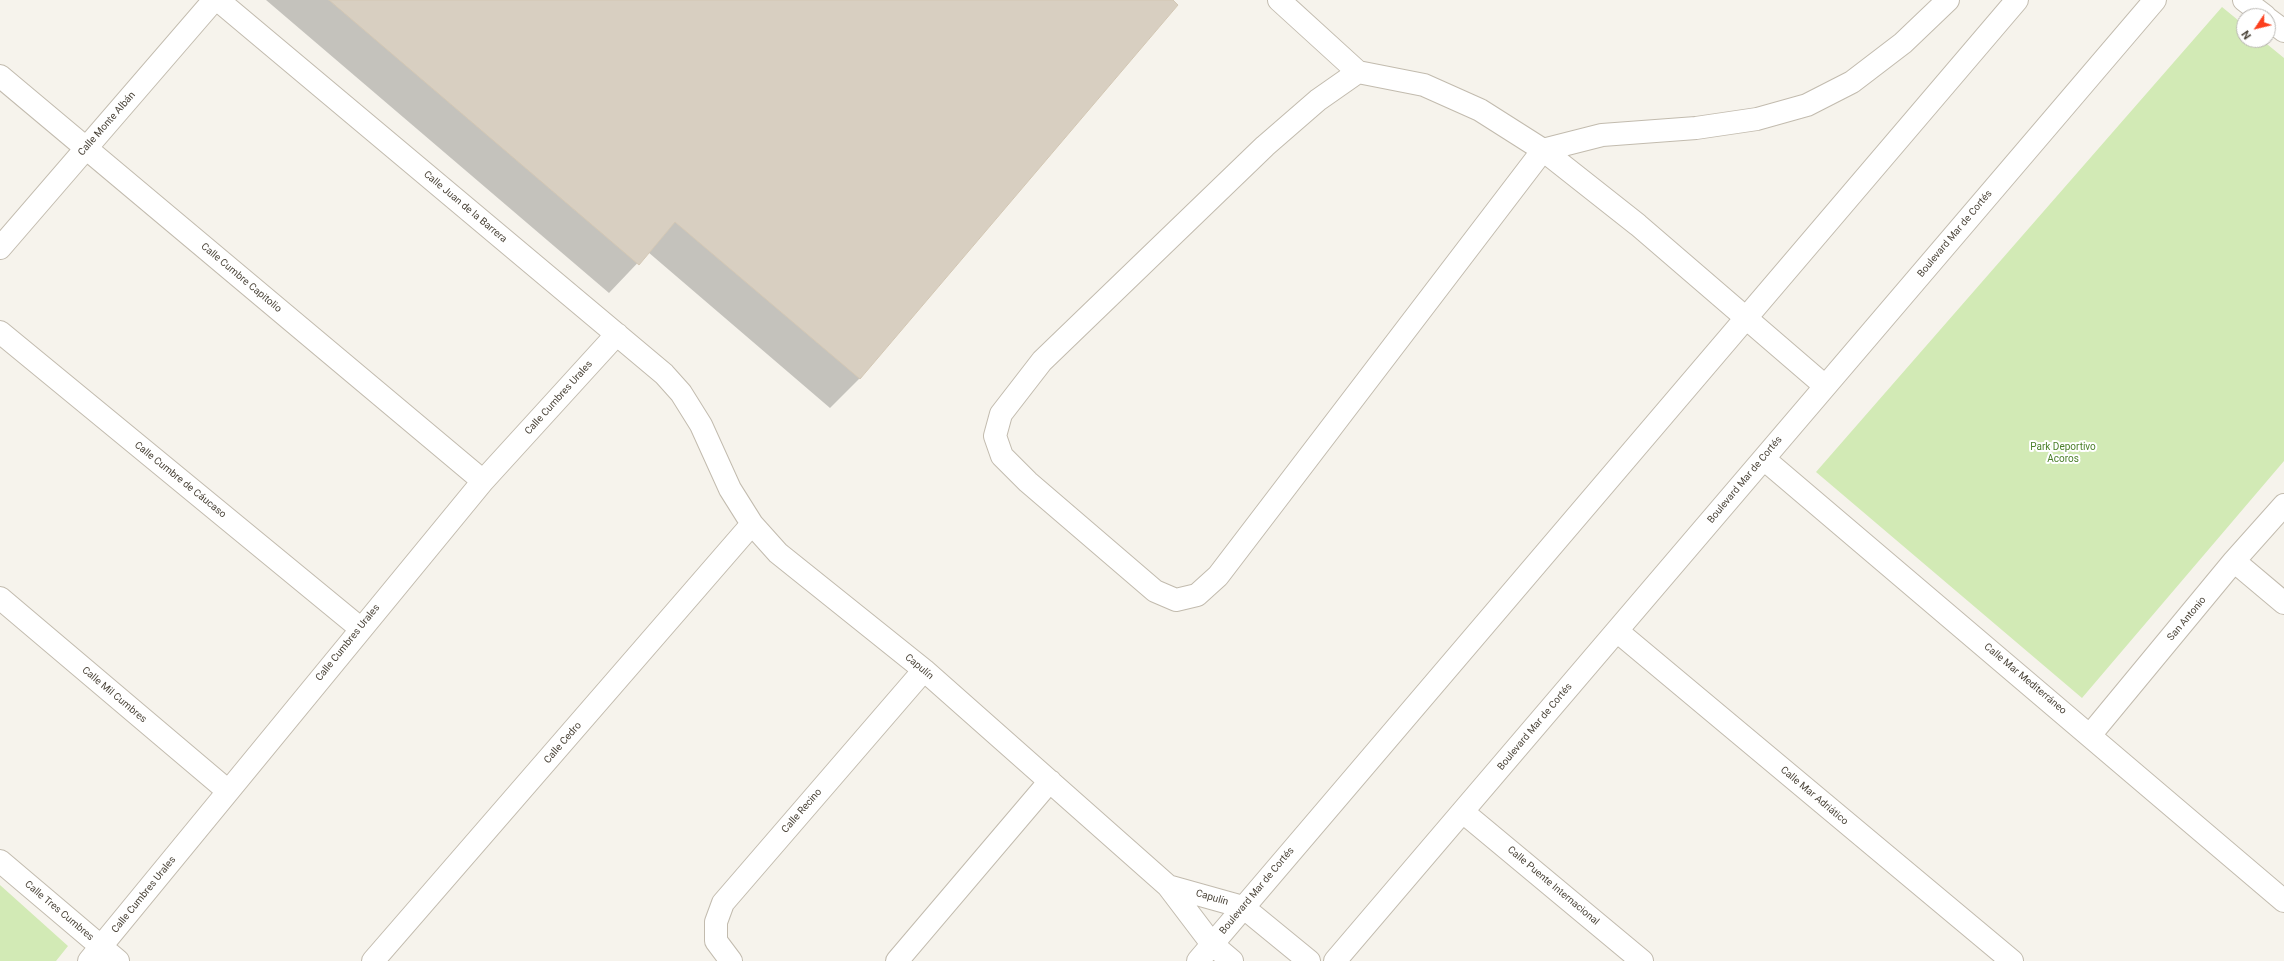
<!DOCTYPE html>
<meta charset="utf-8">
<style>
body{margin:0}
#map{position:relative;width:2284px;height:961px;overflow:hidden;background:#f6f3ec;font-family:Roboto,sans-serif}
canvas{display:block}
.north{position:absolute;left:2236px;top:8px;width:40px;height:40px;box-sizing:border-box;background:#fff;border:1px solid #b7b4b0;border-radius:50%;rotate:235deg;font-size:11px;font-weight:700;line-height:16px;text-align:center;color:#4b4439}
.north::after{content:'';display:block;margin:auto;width:14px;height:18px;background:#fc3f1d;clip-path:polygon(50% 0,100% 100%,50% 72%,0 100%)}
</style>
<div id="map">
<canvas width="2284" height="961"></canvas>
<div class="north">N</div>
</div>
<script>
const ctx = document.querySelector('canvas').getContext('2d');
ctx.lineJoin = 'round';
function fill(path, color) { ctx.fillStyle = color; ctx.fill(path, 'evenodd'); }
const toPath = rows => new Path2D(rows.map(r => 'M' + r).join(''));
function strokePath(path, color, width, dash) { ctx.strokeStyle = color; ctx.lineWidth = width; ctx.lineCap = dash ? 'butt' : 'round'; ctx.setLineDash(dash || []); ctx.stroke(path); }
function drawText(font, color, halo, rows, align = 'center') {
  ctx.font = font + ' Roboto,sans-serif'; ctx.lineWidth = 4; ctx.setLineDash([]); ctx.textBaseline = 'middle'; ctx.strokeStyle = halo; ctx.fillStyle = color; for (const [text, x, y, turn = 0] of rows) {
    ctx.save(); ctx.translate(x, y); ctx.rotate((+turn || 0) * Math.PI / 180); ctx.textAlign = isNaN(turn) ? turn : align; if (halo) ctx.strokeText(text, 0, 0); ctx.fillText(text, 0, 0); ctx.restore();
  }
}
const green = toPath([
 [2222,7,2244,25,2244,40,2262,40,2284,58,2284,461,2082,698,1816,472],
 [0,885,68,946,56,961,0,961]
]);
const shadow = toPath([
 [266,0,1171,0,1177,5,859,379,830,408,648,252,609,293]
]);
const building = toPath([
 [329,0,1173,0,1178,5,860,379,675,222,639,265,329,0]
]);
const minor = toPath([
 [218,0,664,374,681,393,701,425,730,489,752,524,778,553,924,670,1168,886,1212,944,1232,961],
 [1279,0,1358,72],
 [2244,0,2265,16],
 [2268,19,2284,31],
 [0,76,483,481],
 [0,248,214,0],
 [0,332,360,628],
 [1825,386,1638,225,1543,150,1480,110,1424,85,1358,72,1318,100,1265,146,1042,361,1001,414,995,436,1002,456,1028,482,1155,591,1176,600,1197,595,1218,576,1543,150,1602,135,1696,128,1757,119,1807,105,1852,82,1903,43,1948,0],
 [1764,459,2284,901],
 [2234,561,2284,603],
 [0,598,228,791],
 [1617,631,2012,961],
 [2091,734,2234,561,2284,505],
 [1463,812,1642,961],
 [0,861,118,961],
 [1168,886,1243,907,1309,961],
 [89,961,483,481,617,334],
 [373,961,752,524],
 [731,961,716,941,716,922,723,903,924,670],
 [897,961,1050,781],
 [1198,961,2017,0],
 [1335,961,2155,0]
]);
const streetNames = [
 ["Calle Monte Albán",107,124,-49],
 ["Calle Juan de la Barrera",465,207,40],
 ["Boulevard Mar de Cortés",1955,234,-50],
 ["Calle Cumbre Capitolio",241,278,40],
 ["Calle Cumbres Urales",559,398,-48],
 ["Calle Cumbre de Cáucaso",180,480,39],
 ["Boulevard Mar de Cortés",1745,480,-50],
 ["San Antonio",2187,619,-50],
 ["Calle Cumbres Urales",348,643,-51],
 ["Capulín",919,667,40],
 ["Calle Mar Mediterráneo",2025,679,40],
 ["Calle Mil Cumbres",114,695,40],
 ["Boulevard Mar de Cortés",1535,727,-50],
 ["Calle Cedro",563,743,-49],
 ["Calle Mar Adriático",1814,796,40],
 ["Calle Recino",802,811,-49],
 ["Calle Puente Internacional",1553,886,40],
 ["Boulevard Mar de Cortés",1257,891,-50],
 ["Calle Cumbres Urales",144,895,-51],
 ["Capulín",1212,898,16],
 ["Calle Tres Cumbres",59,911,40]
];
const parkNames = [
 ["Park Deportivo",2063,447],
 ["Acoros",2063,459]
];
fill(green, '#d2eab5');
fill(shadow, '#0003');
fill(building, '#d8cfc1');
strokePath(building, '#d3c7b4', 1);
strokePath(minor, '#c2bbae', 24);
strokePath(minor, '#fff', 22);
drawText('10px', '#4b4439', '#fff', streetNames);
drawText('10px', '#4a7f2a', '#fff', parkNames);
</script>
